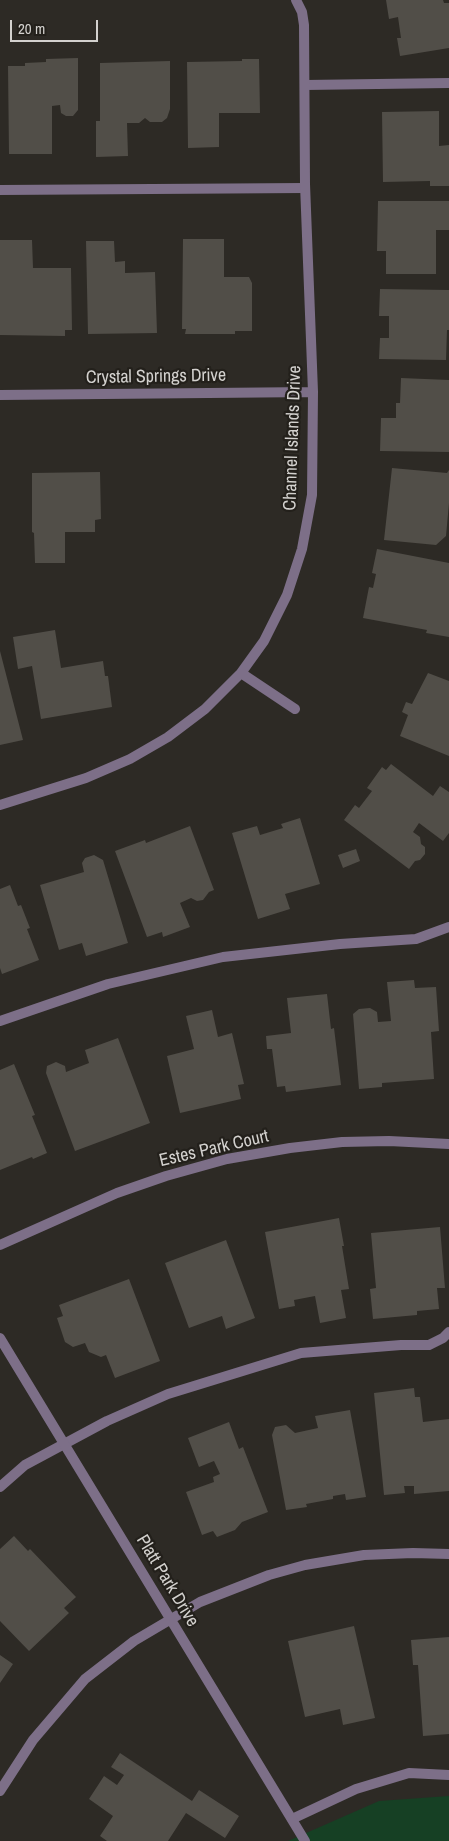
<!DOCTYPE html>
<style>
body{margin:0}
#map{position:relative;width:449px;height:1841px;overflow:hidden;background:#2d2a25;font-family:"Archivo Narrow",sans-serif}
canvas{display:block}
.scale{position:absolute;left:10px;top:20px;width:88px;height:22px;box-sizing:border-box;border:2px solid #d3d1ce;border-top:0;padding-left:6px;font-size:15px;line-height:18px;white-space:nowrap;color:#d3d1ce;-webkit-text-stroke:4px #23201b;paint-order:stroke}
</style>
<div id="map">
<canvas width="449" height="1841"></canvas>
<div class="scale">20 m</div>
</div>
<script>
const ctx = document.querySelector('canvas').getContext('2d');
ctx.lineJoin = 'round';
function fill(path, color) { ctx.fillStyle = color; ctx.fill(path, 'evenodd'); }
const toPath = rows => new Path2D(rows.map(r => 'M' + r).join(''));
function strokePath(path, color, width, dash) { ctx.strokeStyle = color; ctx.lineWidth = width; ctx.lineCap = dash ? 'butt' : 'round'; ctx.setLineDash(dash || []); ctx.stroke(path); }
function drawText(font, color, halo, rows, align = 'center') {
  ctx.font = font + ' "Archivo Narrow",sans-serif'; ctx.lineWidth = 4.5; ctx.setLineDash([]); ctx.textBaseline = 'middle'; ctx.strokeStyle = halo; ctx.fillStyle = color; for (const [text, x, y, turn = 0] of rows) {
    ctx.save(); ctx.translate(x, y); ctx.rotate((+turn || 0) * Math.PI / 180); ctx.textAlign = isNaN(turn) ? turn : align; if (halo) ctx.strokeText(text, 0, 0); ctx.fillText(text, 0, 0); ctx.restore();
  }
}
const green = toPath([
 [449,1796,449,1841,288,1841,379,1801]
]);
const building = toPath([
 [386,0,443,0,444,3,449,3,449,48,400,56,397,38,401,38,398,17,389,19],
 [78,58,78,110,73,116,66,116,61,113,60,105,52,106,52,154,9,154,8,66,25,66,25,63,46,62,46,59],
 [242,59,259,59,260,113,219,113,219,147,188,148,187,62,242,61],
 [170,61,170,109,167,118,162,122,150,122,145,118,139,123,127,123,128,156,96,157,96,121,100,121,100,63],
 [439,111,439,146,449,145,449,186,430,186,430,181,383,182,382,112],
 [378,201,449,201,449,230,436,230,436,274,386,274,386,251,377,251],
 [183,239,224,239,224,277,249,277,252,283,252,331,235,331,235,334,185,334,186,329,182,329],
 [0,240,32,240,33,268,71,268,72,330,65,330,65,336,0,335],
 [86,241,114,241,115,262,125,261,125,273,155,272,157,333,88,334],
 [380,289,449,290,449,330,447,330,446,360,379,359,380,338,389,338,389,316,379,316],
 [401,378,449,380,449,452,380,451,381,418,396,418,396,403,400,403],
 [392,468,447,473,449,470,449,503,446,536,436,545,384,540],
 [100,472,101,519,95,520,95,532,65,532,65,563,35,563,34,533,32,532,32,473],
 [377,549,449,563,449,637,426,633,427,630,363,618,369,587,373,588,376,574,372,573],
 [55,630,61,668,103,661,105,676,108,676,112,707,41,719,32,666,18,669,13,637],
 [0,651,23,740,0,745],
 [428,673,449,681,449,756,400,736,408,715,402,712,406,702,412,704],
 [391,764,433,796,440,786,449,792,449,833,443,841,419,823,413,832,420,837,421,844,425,847,425,854,420,860,415,861,409,869,344,820,355,805,359,808,372,791,367,788,382,767,386,770],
 [300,818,320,884,285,894,290,909,258,919,232,833,257,826,260,835,283,828,281,824],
 [190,826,214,890,209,892,203,900,197,901,191,898,180,903,190,927,163,937,162,932,147,937,115,851,145,840,146,843],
 [356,849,360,861,343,868,338,855],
 [94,855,103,860,128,943,86,956,82,943,59,950,40,885,84,872,82,863,85,858],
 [10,885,18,906,21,905,30,928,27,929,39,960,2,974,0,968,0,889],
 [414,980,415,988,436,987,439,1031,431,1032,434,1079,382,1083,382,1087,359,1089,353,1014,359,1009,370,1008,377,1012,378,1022,391,1021,387,982],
 [327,994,331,1029,334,1028,341,1085,286,1092,285,1086,277,1087,272,1049,267,1049,266,1036,291,1033,287,998],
 [212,1010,218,1037,232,1033,244,1084,238,1085,241,1099,180,1113,167,1056,194,1049,186,1016],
 [118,1038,150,1123,75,1151,46,1073,47,1066,56,1062,65,1066,66,1072,89,1063,85,1050],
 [14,1064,35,1115,32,1116,47,1153,33,1159,32,1157,0,1170,0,1070],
 [339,1218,344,1246,342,1246,349,1289,341,1290,346,1318,320,1323,315,1296,294,1300,295,1306,279,1309,265,1232],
 [440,1227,445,1288,437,1288,439,1309,417,1311,417,1315,373,1319,370,1289,376,1288,371,1233],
 [226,1240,255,1318,226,1329,222,1316,189,1328,165,1263],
 [129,1279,160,1361,115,1378,106,1355,101,1357,89,1352,85,1343,73,1347,65,1342,57,1318,63,1316,59,1305],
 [414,1388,415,1397,420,1397,423,1422,449,1419,449,1491,414,1494,414,1486,404,1486,405,1493,384,1495,374,1393],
 [350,1410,366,1497,346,1500,345,1494,333,1496,333,1499,306,1504,307,1507,286,1510,272,1435,275,1427,286,1425,295,1433,318,1428,315,1416],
 [229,1422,239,1449,243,1447,268,1512,242,1522,235,1530,217,1537,213,1531,202,1535,186,1492,214,1482,213,1477,220,1474,214,1461,199,1467,188,1438],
 [14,1536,28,1551,30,1549,76,1597,64,1608,69,1613,29,1651,0,1621,0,1549],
 [354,1626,375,1718,343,1725,340,1709,305,1717,288,1641],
 [449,1637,449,1734,423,1736,418,1665,413,1665,411,1640],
 [0,1655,13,1664,0,1683],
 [120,1753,192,1801,199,1790,239,1816,225,1838,186,1813,168,1841,107,1841,100,1836,113,1816,89,1799,104,1776,117,1785,124,1775,111,1767]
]);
const lane = toPath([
 [305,85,449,83],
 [0,190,305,188],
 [0,1021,108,984,223,957,340,944,416,939,449,927],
 [0,1487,25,1465,107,1421,168,1394,301,1353,401,1345,429,1345,443,1338,449,1332],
 [292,1819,356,1789,409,1773,449,1775]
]);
const street = toPath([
 [0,395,313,392],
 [241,673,295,709],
 [0,805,86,778,130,759,168,737,205,709,241,673,264,641,287,595,302,549,312,495,313,392,305,184,304,25,302,12,296,0],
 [0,1245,117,1193,166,1176,227,1159,290,1148,342,1142,389,1141,449,1144],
 [0,1338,305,1841],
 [0,1791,33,1740,85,1679,134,1641,200,1602,269,1575,305,1565,364,1555,413,1553,449,1554]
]);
const streetNames = [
 ["Crystal Springs Drive",156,377,-1],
 ["Channel Islands Drive",293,438,-88],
 ["Estes Park Court",214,1149,-13],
 ["Platt Park Drive",167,1581,59]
];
fill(green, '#164024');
fill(building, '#514e48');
strokePath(lane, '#7d6f88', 10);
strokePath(street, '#7d6f88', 10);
drawText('18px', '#d3d1ce', '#23201b', streetNames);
</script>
